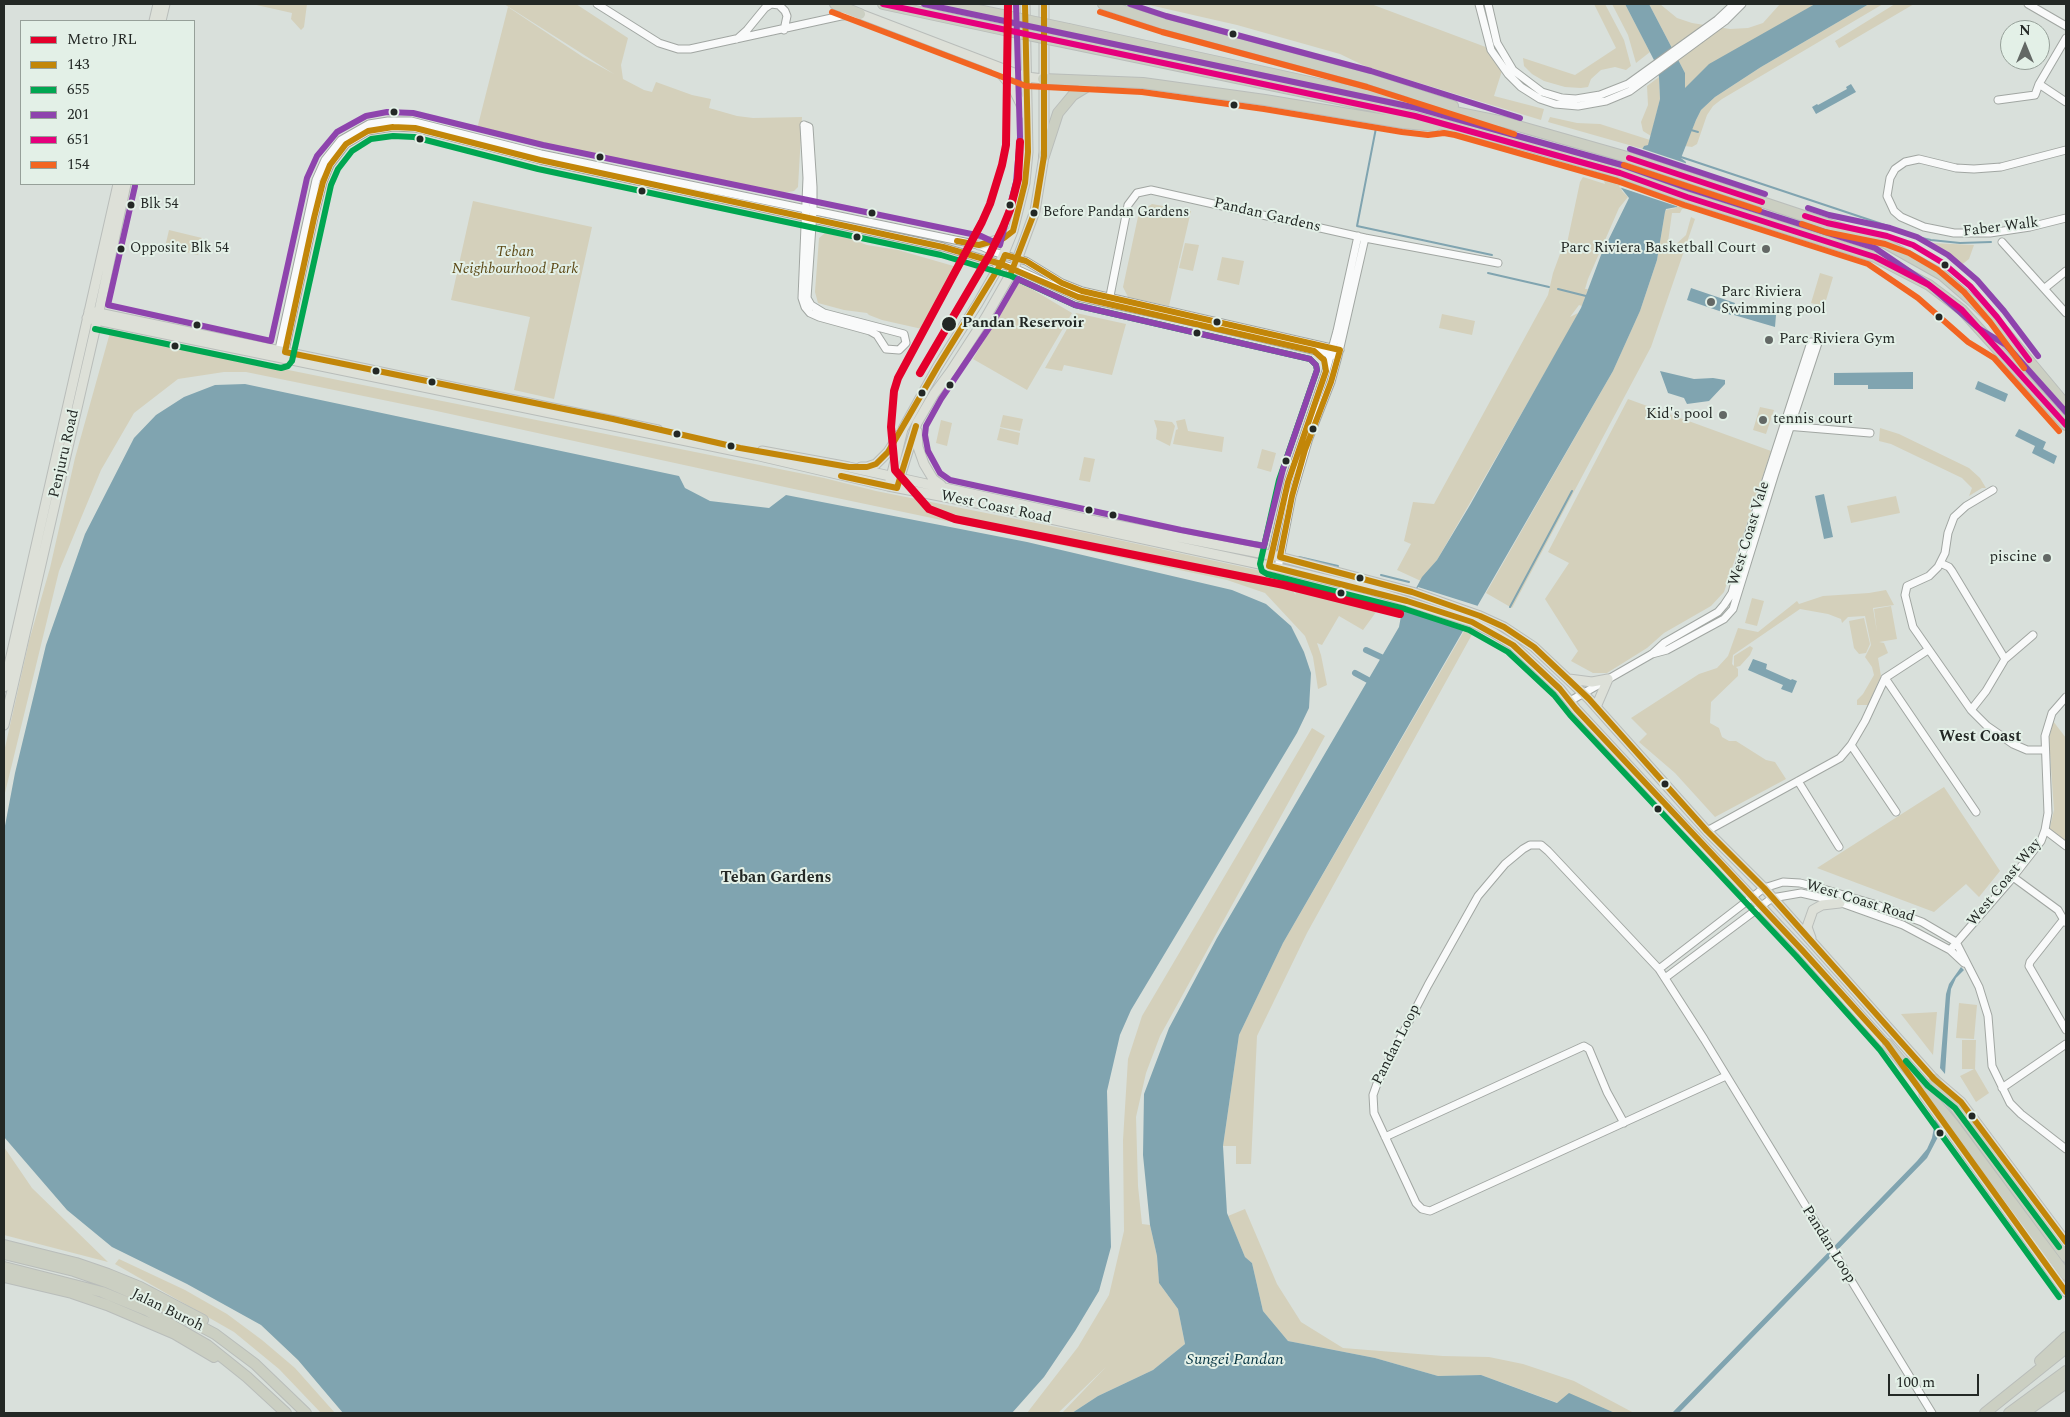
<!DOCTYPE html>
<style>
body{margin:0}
#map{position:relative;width:2070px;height:1417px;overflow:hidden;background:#d9e0db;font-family:Spectral,serif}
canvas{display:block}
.frame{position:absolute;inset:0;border:5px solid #232825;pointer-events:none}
.legend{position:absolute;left:20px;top:20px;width:175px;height:165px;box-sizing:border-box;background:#e3f0e7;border:1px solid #96a099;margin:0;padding:6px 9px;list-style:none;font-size:15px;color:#232825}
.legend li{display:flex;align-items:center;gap:10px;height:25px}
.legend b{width:25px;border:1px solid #96a099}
.north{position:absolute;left:2000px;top:20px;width:50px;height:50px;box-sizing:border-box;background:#e3f0e7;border:1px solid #96a099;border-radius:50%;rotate:0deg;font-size:14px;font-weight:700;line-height:20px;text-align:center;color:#232825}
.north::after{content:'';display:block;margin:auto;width:18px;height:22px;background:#636865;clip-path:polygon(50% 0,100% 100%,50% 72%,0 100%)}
.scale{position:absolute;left:1888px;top:1374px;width:91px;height:22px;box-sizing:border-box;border:2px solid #232825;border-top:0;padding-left:6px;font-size:15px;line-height:18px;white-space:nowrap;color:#232825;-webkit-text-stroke:4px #e3f0e7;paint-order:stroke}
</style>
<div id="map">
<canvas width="2070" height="1417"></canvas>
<div class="frame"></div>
<ul class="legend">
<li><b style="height:6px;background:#e4002b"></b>Metro JRL</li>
<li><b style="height:6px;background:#c28609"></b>143</li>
<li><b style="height:6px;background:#00a651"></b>655</li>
<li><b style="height:6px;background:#8e44ad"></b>201</li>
<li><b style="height:6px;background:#e5007d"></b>651</li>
<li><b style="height:6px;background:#f26522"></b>154</li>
</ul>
<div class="north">N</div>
<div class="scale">100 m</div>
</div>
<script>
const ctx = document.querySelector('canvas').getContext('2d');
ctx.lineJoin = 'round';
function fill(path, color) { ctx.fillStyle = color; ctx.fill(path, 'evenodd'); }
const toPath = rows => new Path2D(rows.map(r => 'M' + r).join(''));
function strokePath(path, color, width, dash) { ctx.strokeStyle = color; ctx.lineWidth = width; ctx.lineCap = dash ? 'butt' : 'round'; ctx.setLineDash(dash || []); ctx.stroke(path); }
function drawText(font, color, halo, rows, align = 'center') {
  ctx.font = font + ' Spectral,serif'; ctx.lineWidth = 4; ctx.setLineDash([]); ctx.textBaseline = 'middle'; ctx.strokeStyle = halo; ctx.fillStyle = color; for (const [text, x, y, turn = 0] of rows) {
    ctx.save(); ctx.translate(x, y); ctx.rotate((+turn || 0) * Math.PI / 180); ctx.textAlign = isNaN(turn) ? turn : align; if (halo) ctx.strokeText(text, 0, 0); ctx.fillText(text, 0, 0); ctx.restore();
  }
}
const green = toPath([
 [252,4,307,4,304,27,301,30,291,19,292,13],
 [504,4,576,4,628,38,621,65,623,79,644,90,652,92,656,82,692,95,711,99,709,108,737,116,753,118,802,117,798,187,794,191,783,193,477,129,508,7,583,57,614,74],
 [1145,4,1371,4,1507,55,1494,96,1544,109,1541,120,1367,67,1340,54,1237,25],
 [1594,4,1605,4,1624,40,1631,66,1626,70,1615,67,1601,70,1591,79,1588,87,1581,88,1565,87,1544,81,1532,74,1524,66,1523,58,1575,75,1616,48],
 [1612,4,1625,4,1650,52,1636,63,1628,35],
 [1649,4,1660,4,1677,18,1692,23,1730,29,1748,28,1763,23,1780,4,1815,4,1685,89,1685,73],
 [1869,4,1883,4,1722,99,1713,106,1707,115,1697,144,1692,147,1685,146,1696,120,1701,110,1715,97,1761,67],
 [1895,4,1914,4,1839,48,1835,41],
 [1659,77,1660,99,1651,136,1643,131,1641,122,1648,105,1647,86],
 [1550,117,1577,123,1600,124,1650,140,1648,146,1644,146,1643,149,1548,122],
 [1583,177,1605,184,1603,177,1620,182,1622,191,1628,197,1619,208,1588,279,1585,289,1588,289,1582,306,1579,305,1570,317,1578,313,1573,324,1437,560,1421,581,1397,570,1411,544,1404,541,1413,502,1434,504,1548,295,1553,273,1560,254,1566,248,1580,182],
 [473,201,592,227,554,399,514,390,530,317,451,300],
 [1678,203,1690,206,1688,209,1682,209,1680,213,1672,213,1668,242,1674,246,1686,235,1691,217,1695,219,1651,347,1512,608,1486,593,1613,371,1640,311,1657,260,1665,212,1666,210,1676,208],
 [1152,204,1191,211,1169,306,1128,297,1123,287,1139,212],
 [169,230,202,238,198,255,165,247],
 [825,233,851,239,867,245,898,250,957,267,922,329,882,320,869,315,867,313,844,310,818,303,815,292,819,238],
 [1919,240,1932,243,1974,245,1969,259,1960,266,1935,249],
 [1185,243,1199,245,1193,271,1179,268],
 [1222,257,1244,261,1239,285,1217,280],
 [1820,273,1833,277,1824,307,1811,303],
 [1018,281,1072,313,1027,390,973,359],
 [1076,313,1126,324,1112,375,1064,365,1062,371,1045,368],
 [1442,314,1475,321,1472,335,1439,328],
 [111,329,214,355,824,478,876,491,1091,534,1280,575,1296,595,1294,589,1297,579,1352,598,1369,597,1381,601,1379,608,1363,630,1339,616,1322,645,1317,643,1321,655,1327,685,1318,689,1313,657,1305,636,1265,593,1227,580,794,489,432,410,246,372,224,372,178,379,134,413,101,470,59,571,4,797,4,752,29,641,50,568,75,458],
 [1628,399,1771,451,1724,592,1711,606,1664,633,1647,648,1607,673,1593,673,1571,661,1578,651,1545,599,1569,563,1548,552],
 [1760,407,1774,410,1766,434,1753,430],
 [1003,415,1023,419,1020,431,1000,427],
 [1185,419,1188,431,1224,437,1222,452,1173,444,1176,430,1178,429,1176,421],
 [941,420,952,423,947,446,936,443],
 [1154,420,1172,422,1175,426,1170,446,1156,439,1157,429],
 [1000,428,1020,433,1018,445,997,440],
 [1880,428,1899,434,1969,468,1980,478,1986,488,1982,488,1969,496,1972,488,1962,478,1891,444,1879,441],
 [1262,449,1276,453,1271,472,1257,468],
 [1084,457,1095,459,1090,482,1079,480],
 [1896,496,1900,513,1851,523,1847,506],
 [1886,590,1894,605,1873,608,1877,632,1874,609,1891,606,1897,639,1879,642,1884,643,1888,653,1878,658,1881,676,1868,705,1857,705,1857,700,1863,694,1874,675,1872,667,1865,657,1871,645,1865,616,1848,617,1842,623,1841,619,1828,614,1800,609,1733,655,1732,664,1734,666,1734,656,1750,646,1753,648,1750,655,1740,666,1736,667,1738,669,1738,676,1711,702,1710,723,1719,728,1722,737,1729,741,1736,741,1766,760,1775,762,1786,779,1715,817,1675,773,1639,742,1647,734,1631,718,1699,674,1717,668,1728,656,1738,628,1758,632,1797,601,1799,604,1823,596,1869,593],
 [1752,598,1764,601,1757,626,1745,623],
 [1864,618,1870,644,1866,653,1859,654,1854,648,1849,621],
 [1467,626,1475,629,1307,933,1257,1036,1251,1164,1236,1164,1236,1146,1223,1146,1239,1035,1283,943],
 [2053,721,2066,738,2066,844,2049,832,2054,810,2049,739],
 [1312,728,1325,736,1160,1036,1146,1073,1136,1117,1138,1186,1142,1224,1150,1225,1157,1256,1159,1283,1178,1309,1185,1344,1153,1370,1098,1396,1072,1413,1062,1413,1106,1367,1058,1413,1027,1413,1078,1347,1109,1295,1124,1231,1123,1140,1128,1059,1142,1016],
 [1944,787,2000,871,1979,897,1966,884,1934,912,1817,868],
 [1959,1003,1977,1005,1974,1039,1956,1038],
 [1937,1012,1933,1055,1901,1014],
 [1962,1040,1976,1040,1975,1069,1989,1093,1976,1102,1960,1076,1974,1069,1962,1069],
 [4,1147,32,1188,108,1262,4,1235],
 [1245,1209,1277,1284,1301,1322,1343,1348,1443,1356,1489,1357,1523,1364,1574,1381,1634,1413,1615,1413,1596,1405,1558,1403,1481,1375,1438,1376,1375,1358,1288,1341,1263,1311,1252,1263,1245,1257,1228,1216],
 [119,1259,185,1290,227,1314,262,1340,295,1368,335,1413,321,1413,279,1369,234,1332,115,1264]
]);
const water = toPath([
 [1625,4,1649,4,1685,73,1685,88,1709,64,1815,4,1869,4,1761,67,1715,97,1701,110,1696,120,1681,158,1686,162,1677,207,1666,209,1665,212,1657,260,1640,311,1613,371,1283,943,1239,1035,1223,1146,1227,1213,1245,1257,1252,1263,1263,1311,1288,1341,1375,1358,1438,1376,1481,1375,1557,1403,1569,1393,1615,1413,1072,1413,1098,1396,1153,1370,1185,1344,1178,1309,1159,1283,1157,1256,1150,1225,1143,1155,1144,1094,1169,1028,1217,938,1399,627,1401,616,1422,577,1437,560,1470,505,1581,308,1601,255,1629,198,1621,188,1644,146,1648,145,1660,99,1659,77,1655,62],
 [1851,84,1856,92,1816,114,1812,107,1817,104,1818,105,1847,89,1846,87],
 [1691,288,1735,303,1731,315,1687,300],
 [1738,304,1776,315,1775,327,1734,315],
 [1660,371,1694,379,1713,378,1725,380,1725,384,1709,401,1687,404,1684,398,1668,393],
 [1913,372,1913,389,1868,389,1868,385,1834,385,1834,373],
 [1978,381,2008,394,2005,402,1975,389],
 [245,384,679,476,685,488,710,501,769,508,786,495,1027,542,1232,590,1266,604,1291,626,1304,652,1311,673,1309,708,1297,733,1131,1010,1120,1035,1107,1091,1111,1247,1099,1291,1075,1331,1044,1377,1012,1413,343,1413,298,1360,261,1325,187,1284,112,1247,67,1210,4,1137,4,831,15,773,46,645,85,534,134,438,156,415,184,397,215,385],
 [2019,429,2046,442,2043,449,2057,456,2054,464,2032,453,2035,446,2015,436],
 [1824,494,1833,537,1824,539,1815,496],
 [1753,659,1767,664,1766,669,1791,680,1792,679,1797,681,1792,693,1781,689,1783,685,1748,670],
 [1961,967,1964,970,1956,978,1951,989,1950,998,1945,1074,1940,1068,1946,994,1949,984],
 [1936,1116,1941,1120,1938,1137,1927,1158,1679,1413,1672,1413,1917,1161,1927,1149,1932,1138]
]);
const pier = toPath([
 [1640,148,1688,164,1684,183,1631,165],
 [1629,168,1683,186,1679,207,1619,187],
 [1418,587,1478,606,1465,628,1405,610]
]);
const stream = toPath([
 [1376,128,1357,226,1492,255],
 [1691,130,1698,132],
 [1681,157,1891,227,1904,234,1931,240,1960,243,1991,242],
 [1603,174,1625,181],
 [1488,273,1549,287],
 [1558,289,1586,296],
 [1140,520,1204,535,1261,543],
 [1299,557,1338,566],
 [1381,575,1409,582],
 [1510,607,1572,491]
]);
const canal = toPath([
 [1366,650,1381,657],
 [1355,673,1368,680]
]);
const minor = toPath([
 [597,4,659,43,678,49,690,49,841,16,857,15],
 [1479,4,1491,50,1508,74,1521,87,1540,99,1555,104,1578,106,1606,101,1630,91,1725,21,1742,4],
 [1488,4,1497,43,1513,70,1542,92,1562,98,1576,99,1600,95,1628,84,1717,20,1734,4],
 [2028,4,2066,26],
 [737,39,747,30,765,8,771,4,779,5,785,11,787,16,784,30],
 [2039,84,2066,102],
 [1998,100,2035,95,2039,84,2066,38],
 [804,125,809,127,813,187,813,211,807,298,811,305,824,313,904,334,906,343,899,350,886,349,877,335,870,331,819,317,810,313,805,307,802,298,807,178,804,125],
 [2066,150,2001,167,1974,169,1956,168,1919,159,1905,162,1895,169,1890,178,1887,196,1894,211,1901,217,1924,227,1954,233,1990,233,2030,227,2066,218],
 [2002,242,2066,313],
 [2045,288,2066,271],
 [1109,301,1128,205,1137,193,1151,190,1365,238,1498,263],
 [278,354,316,180,325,160,341,140,369,124,388,121,411,121,541,154,979,245,994,252,1026,261,1062,283,1082,291,1340,350],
 [284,355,314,218,323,182,330,165,346,144,353,140,368,131,393,127,415,128,540,160,943,247,1014,268,1078,297,1176,318,1338,356],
 [1786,426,1870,433],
 [1993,490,1966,506,1954,517,1948,533,1945,553,1938,567,1929,576,1907,586,1905,595,1913,627,1971,710,1987,726,2013,744,2027,750,2044,750],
 [1940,563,1949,567,1952,571,2005,659],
 [1269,566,1288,482,1326,371,1337,331,1358,236],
 [1278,568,1292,496,1309,438,1331,382,1338,356,1365,238],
 [1885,678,1976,812],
 [1570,701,1652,654,1664,643,1718,612,1724,605,1732,593,1744,548,1811,342,1818,343,1775,473,1733,609,1724,619,1667,650,1652,654],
 [1971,710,1986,691,2005,659,2033,635],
 [1851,745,1896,812],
 [1798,781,1839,847],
 [2045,830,2066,846],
 [1707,831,1840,758,1851,745,1865,721,1885,678,1928,650],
 [2013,877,2058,910,2065,922],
 [2064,919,2030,962,2029,966,2066,1030],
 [1950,950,2009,882,2041,841,2045,830,2048,813,2045,736,2052,713,2066,697],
 [1659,969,1764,888,1783,882,1800,883,1820,888,1877,905,1922,922,1956,942,1979,987,1988,1016,1992,1066,2010,1103,2021,1114,2066,1149],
 [1665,978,1772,898,1801,893,1836,901,1903,925,1950,950,1964,963],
 [1726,1076,1430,1211,1422,1209,1416,1203,1374,1113,1373,1095,1378,1081,1428,985,1478,896,1505,864,1523,849,1530,845,1541,845,1548,851,1659,969,1704,1039,1932,1413],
 [2002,1088,2066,1044],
 [1385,1137,1584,1046,1589,1049,1607,1092,1624,1123]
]);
const major = toPath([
 [860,14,1014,73,1027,77,1043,79],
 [154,21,158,4],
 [161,21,165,4],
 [996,68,1013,88,1026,115],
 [979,245,1004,238,1013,231],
 [89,311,658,430],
 [87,318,755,455,888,486,981,504,1278,568,1371,590,1472,622,1494,633,1513,645,1560,689,1576,709,1683,824,1802,950,1891,1050],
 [917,431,918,447,924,464,933,479,941,485],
 [762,451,849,467,1091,520,1280,557,1412,592,1480,616,1504,627,1534,647,1589,699,1707,831,1764,888,1934,1079,1961,1102,2066,1242],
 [861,467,867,467,876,464,888,452,899,435],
 [890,481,903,429,938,366,978,303,998,268,1013,231,1025,183,1028,152,1025,4],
 [898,483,917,423,934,394,951,371,986,317,1014,268,1035,211,1044,156,1044,4],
 [1569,679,1592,682,1608,679],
 [4,687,118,184],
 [1596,707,1608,679],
 [4,725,95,330,126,184],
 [1811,938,1807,927,1813,910,1822,905,1840,903],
 [1924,1095,2066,1292]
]);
const highway = toPath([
 [835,4,860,14],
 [883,4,1004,30],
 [949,4,1007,16],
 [1103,4,1164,24,1369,79,1453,106],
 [1069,29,1337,88,1504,122,1627,157,1885,243,1942,275,1972,301,2005,332,2066,405],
 [1068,43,1367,105,1528,146,1620,173,1687,197,1875,257,1929,285,1962,310,2066,425],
 [1043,79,1143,83,1265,100,1403,123,1435,126],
 [1044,156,1058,113,1073,95,1096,81],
 [1887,1044,1954,1125,2066,1275],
 [1934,1079,2066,1257],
 [4,1245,76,1263,108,1274,140,1287,203,1320],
 [4,1254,74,1271,106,1282,166,1308,215,1334,255,1364,306,1413],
 [4,1267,102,1292,146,1310,207,1345,247,1377,286,1413],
 [4,1277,72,1293,107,1305,175,1334,214,1357],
 [2040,1361,2066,1337],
 [1985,1413,2066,1348],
 [2009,1413,2066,1371],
 [2024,1413,2066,1383]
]);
const highwayBridge = toPath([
 [1007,16,1069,29],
 [1004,30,1068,43]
]);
const bus1 = toPath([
 [393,127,415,128,540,160,943,247,1001,264,938,366,888,452,876,464,867,467,849,467,740,448,613,419,285,352,314,218,323,182,330,165,346,144,368,131,393,127],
 [957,241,979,245,1004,238,1013,231,1025,183,1028,152,1025,4],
 [1001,264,1078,297,1314,351,1324,360,1326,371,1288,482,1269,566,1407,601,1472,622,1513,645,1560,689,1576,709,1802,950,1887,1044,2066,1292],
 [1001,264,1005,255,1026,261,1062,283,1082,291,1340,350,1331,382,1305,450,1292,496,1280,557,1412,592,1480,616,1504,627,1534,647,1589,699,1707,831,1764,888,1934,1079,1961,1102,2066,1242],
 [1011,273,1035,211,1044,156,1044,4],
 [841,476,897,488,916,426]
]);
const bus2 = toPath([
 [95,329,281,368,288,366,292,361,331,185,338,169,352,151,371,139,393,136,414,137,538,169,941,255,1011,276,1075,305,1310,359,1316,365,1317,370,1279,480,1260,564,1262,571,1267,574,1405,609,1469,630,1508,652,1554,695,1570,715,1796,956,1880,1050,2059,1297],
 [1906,1061,1928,1086,1955,1108,2059,1247]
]);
const bus3 = toPath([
 [924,4,1417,108,1622,165,1690,189,1875,248,1928,284,1978,328,2006,345,2066,412],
 [1130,4,1166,16,1371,71,1520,118],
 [1630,149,1765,194],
 [135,186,108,305,271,341,307,178,317,156,337,132,366,116,387,112,413,113,543,145,981,236,1000,245,1016,182,1020,137,1016,4],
 [1808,208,1829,215,1890,228,1917,237,1948,255,1977,280,2004,311,2038,356],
 [1018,279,1075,305,1310,359,1316,365,1317,370,1283,469,1264,546,1181,530,982,487,950,480,940,473,928,451,925,435,926,426,941,399,993,322,1018,279]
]);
const bus4 = toPath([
 [883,4,1415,116,1620,173,1687,197,1875,257,1929,285,1962,310,2066,425],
 [1629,158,1762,202],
 [1805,216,1827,223,1887,236,1913,245,1943,263,1970,286,1997,317,2029,360]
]);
const bus5 = toPath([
 [832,12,1026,86,1142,92,1264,109,1402,132,1428,135,1444,133,1455,135,1617,181,1684,205,1868,264,1918,298,1968,342,1994,358,2059,431],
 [1100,12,1162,32,1367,87,1514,134],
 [1624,165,1759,210],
 [1802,224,1825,232,1885,244,1909,253,1938,270,1964,292,1990,322,2024,368]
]);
const metro1 = toPath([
 [1008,4,1006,145,1002,165,990,204,982,222,898,378,894,391,891,427,895,470,929,509,955,519,1284,585,1400,614],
 [920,373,990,254,1003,227,1010,210,1018,179,1020,142]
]);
const markers = [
 [1233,34,4.5,"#232825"],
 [1234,105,4.5,"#232825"],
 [394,112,4.5,"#232825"],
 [420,139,4.5,"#232825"],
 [600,157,4.5,"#232825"],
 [642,191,4.5,"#232825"],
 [131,205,4.5,"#232825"],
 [1010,205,4.5,"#232825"],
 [872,213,4.5,"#232825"],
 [1034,213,4.5,"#232825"],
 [857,237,4.5,"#232825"],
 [121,249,4.5,"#232825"],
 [1766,249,5,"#636865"],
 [1945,265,4.5,"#232825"],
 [1711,302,5,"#636865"],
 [1939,317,4.5,"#232825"],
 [1217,322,4.5,"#232825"],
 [949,324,8,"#232825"],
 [197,325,4.5,"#232825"],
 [1197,333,4.5,"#232825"],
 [1769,340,5,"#636865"],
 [175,346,4.5,"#232825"],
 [376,371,4.5,"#232825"],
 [432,382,4.5,"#232825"],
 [950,385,4.5,"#232825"],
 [922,393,4.5,"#232825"],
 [1723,415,5,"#636865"],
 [1763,420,5,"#636865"],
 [1313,429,4.5,"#232825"],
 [677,434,4.5,"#232825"],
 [731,446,4.5,"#232825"],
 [1286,461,4.5,"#232825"],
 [1089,510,4.5,"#232825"],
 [1113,515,4.5,"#232825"],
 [2047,558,5,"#636865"],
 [1360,578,4.5,"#232825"],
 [1341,593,4.5,"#232825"],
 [1665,784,4.5,"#232825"],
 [1658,809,4.5,"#232825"],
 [1972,1116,4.5,"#232825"],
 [1940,1133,4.5,"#232825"]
];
const busNames = [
 ["Blk 54",140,205],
 ["Before Pandan Gardens",1043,213],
 ["Opposite Blk 54",130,249]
];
const streetNames = [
 ["Pandan Gardens",1267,216,13],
 ["Faber Walk",2001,228,-7],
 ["Penjuru Road",65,454,-77],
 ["West Coast Road",996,508,12],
 ["West Coast Vale",1750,534,-73],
 ["West Coast Way",2005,883,-51],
 ["West Coast Road",1860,902,17],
 ["Pandan Loop",1397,1045,-63],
 ["Pandan Loop",1828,1245,58],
 ["Jalan Buroh",167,1311,26]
];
const poiNames = [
 ["Parc Riviera Basketball Court",1756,249],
 ["Parc Riviera",1721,293,"left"],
 ["Swimming pool",1721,310,"left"],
 ["Parc Riviera Gym",1779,340,"left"],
 ["Kid's pool",1713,415],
 ["tennis court",1773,420,"left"],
 ["piscine",2037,558]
];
const parkNames = [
 ["Teban",515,253],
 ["Neighbourhood Park",515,270]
];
const stopNames = [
 ["Pandan Reservoir",962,324]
];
const neighbourhoodNames = [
 ["West Coast",1980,738],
 ["Teban Gardens",776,879]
];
const waterNames = [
 ["Sungei Pandan",1235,1361]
];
fill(green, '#d4d0bb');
fill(water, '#80a4b0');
fill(pier, '#d9e0db');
strokePath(stream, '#80a4b0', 2);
strokePath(canal, '#80a4b0', 6);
strokePath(minor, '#a1a6a2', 9);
strokePath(major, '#b9bdba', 11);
strokePath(highway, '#b9bdba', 12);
strokePath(minor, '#f9fafa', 7);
strokePath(major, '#dde0d8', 9);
strokePath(highway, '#cbcfc2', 10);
strokePath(highwayBridge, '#b9bdba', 12, []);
strokePath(highwayBridge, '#cbcfc2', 10);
strokePath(bus1, '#c28609', 6);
strokePath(bus2, '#00a651', 6);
strokePath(bus3, '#8e44ad', 6);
strokePath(bus4, '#e5007d', 6);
strokePath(bus5, '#f26522', 6);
strokePath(metro1, '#e4002b', 8);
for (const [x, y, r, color] of markers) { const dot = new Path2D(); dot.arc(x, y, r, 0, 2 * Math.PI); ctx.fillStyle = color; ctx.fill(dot); strokePath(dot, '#e3f0e7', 2); }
drawText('14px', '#232825', '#e3f0e7', busNames, 'left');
drawText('15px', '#232825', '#e3f0e7', streetNames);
drawText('15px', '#232825', '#e3f0e7', poiNames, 'right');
drawText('italic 15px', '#5d4a17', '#e3f0e7', parkNames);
drawText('bold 15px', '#232825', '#e3f0e7', stopNames, 'left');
drawText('bold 16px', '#232825', '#e3f0e7', neighbourhoodNames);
drawText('italic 16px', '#063443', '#e3f0e7', waterNames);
</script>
